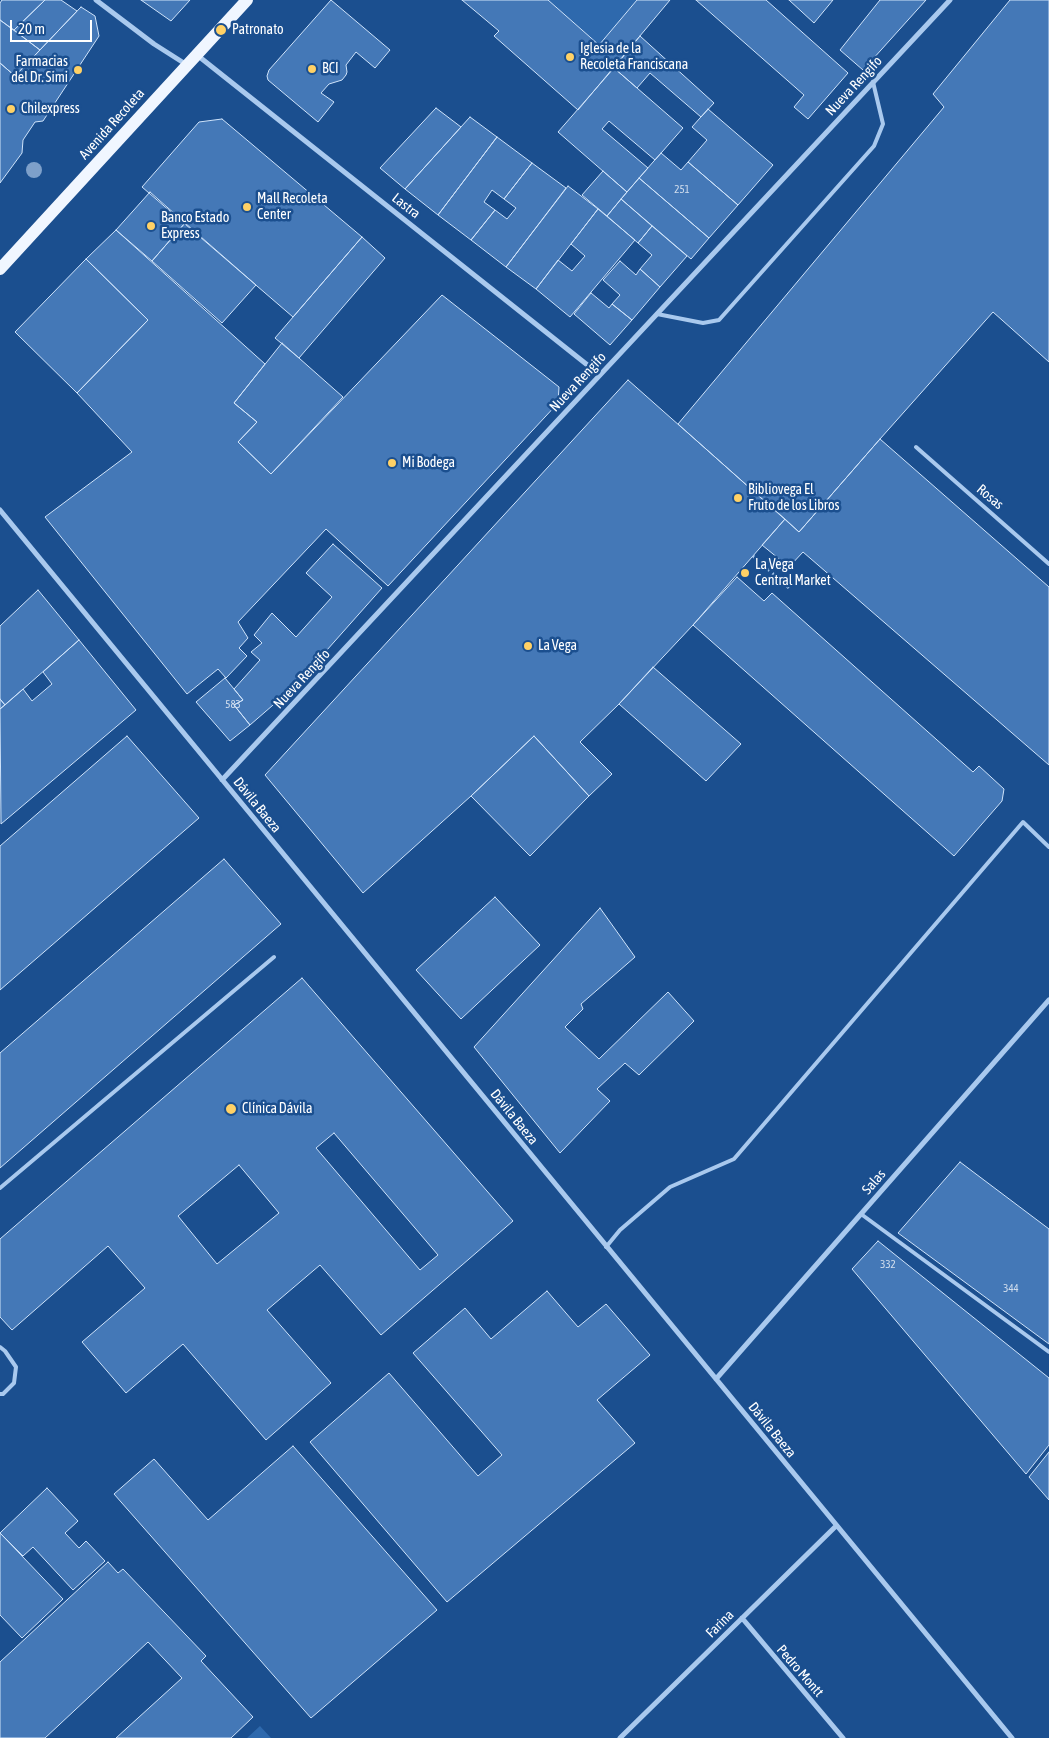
<!DOCTYPE html>
<meta charset="utf-8">
<style>
body{margin:0}
#map{position:relative;width:1049px;height:1738px;overflow:hidden;background:#1b4f8f;font-family:"Asap Condensed",sans-serif}
canvas{display:block}
.scale{position:absolute;left:10px;top:20px;width:82px;height:22px;box-sizing:border-box;border:2px solid #fff;border-top:0;padding-left:6px;font-size:15px;line-height:18px;white-space:nowrap;color:#fff;-webkit-text-stroke:4px #1b4f8f;paint-order:stroke}
</style>
<div id="map">
<canvas width="1049" height="1738"></canvas>
<div class="scale">20 m</div>
</div>
<script>
const ctx = document.querySelector('canvas').getContext('2d');
ctx.lineJoin = 'round';
function fill(path, color) { ctx.fillStyle = color; ctx.fill(path, 'evenodd'); }
const toPath = rows => new Path2D(rows.map(r => 'M' + r).join(''));
function strokePath(path, color, width, dash) { ctx.strokeStyle = color; ctx.lineWidth = width; ctx.lineCap = dash ? 'butt' : 'round'; ctx.setLineDash(dash || []); ctx.stroke(path); }
function drawText(font, color, halo, rows, align = 'center') {
  ctx.font = font + ' "Asap Condensed",sans-serif'; ctx.lineWidth = 5; ctx.setLineDash([]); ctx.textBaseline = 'middle'; ctx.strokeStyle = halo; ctx.fillStyle = color; for (const [text, x, y, turn = 0] of rows) {
    ctx.save(); ctx.translate(x, y); ctx.rotate((+turn || 0) * Math.PI / 180); ctx.textAlign = isNaN(turn) ? turn : align; if (halo) ctx.strokeText(text, 0, 0); ctx.fillText(text, 0, 0); ctx.restore();
  }
}
const green = toPath([
 [548,0,637,0,599,45],
 [260,1726,271,1738,247,1738]
]);
const building = toPath([
 [2,0,45,0,14,30,0,20,0,3,2,0],
 [45,0,61,0,77,11,40,50,14,30,45,0],
 [141,0,190,0,171,21,141,0],
 [331,0,390,50,375,68,356,52,346,65,347,72,346,75,342,80,329,84,321,93,334,102,318,122,268,80,267,76,269,70,331,0],
 [462,0,548,0,599,45,637,0,670,0,578,110,494,36,499,31,462,0],
 [696,0,766,0,848,73,808,119,794,107,804,95,696,0],
 [789,0,833,0,814,23,789,0],
 [880,0,926,0,863,70,840,50,880,0],
 [1010,0,1049,0,1049,362,993,312,880,439,799,532,678,424,944,107,933,94,1010,0],
 [81,7,95,16,99,36,43,121,35,122,23,140,22,153,0,183,0,63,15,76,81,7],
 [0,20,40,50,15,76,0,63,0,20],
 [640,36,714,103,701,117,650,73,637,88,614,68,640,36],
 [614,68,683,128,655,160,609,121,602,129,648,168,627,192,558,132,614,68],
 [436,108,461,127,405,189,380,168,436,108],
 [708,109,773,165,738,205,688,162,707,140,692,127,708,109],
 [470,117,497,137,438,215,405,189,470,117],
 [222,119,362,237,293,317,142,187,199,122,222,119],
 [497,137,532,163,504,199,492,190,484,202,495,210,471,240,438,215,497,137],
 [661,153,681,170,688,162,738,205,709,238,639,178,661,153],
 [532,163,566,188,506,267,471,240,495,210,507,219,516,208,504,199,532,163],
 [603,171,627,192,607,216,582,195,603,171],
 [639,178,709,238,691,259,621,199,639,178],
 [568,186,598,209,536,289,506,267,568,186],
 [150,192,185,223,152,261,116,230,150,192],
 [621,199,652,226,638,243,607,216,621,199],
 [598,209,635,240,570,317,536,289,558,260,572,271,585,256,571,244,598,209],
 [185,223,256,285,222,323,152,261,185,223],
 [652,226,687,256,660,287,640,269,652,255,638,243,652,226],
 [116,230,265,364,234,403,257,422,238,442,271,474,442,295,559,387,558,403,388,586,326,529,238,622,248,638,239,648,247,656,226,678,218,669,187,694,45,517,132,452,77,393,148,320,86,259,116,230],
 [362,237,385,258,299,358,275,338,362,237],
 [86,259,148,320,77,393,15,332,86,259],
 [620,261,636,275,640,269,660,287,632,320,612,304,620,295,603,280,620,261],
 [591,293,609,308,612,304,632,320,610,345,574,314,591,293],
 [282,343,343,397,271,474,238,442,257,422,234,403,282,343],
 [628,380,785,519,693,625,619,704,580,742,612,774,589,796,534,736,471,796,363,893,265,775,628,380],
 [880,439,1049,587,1049,765,803,552,789,567,762,545,785,519,799,532,880,439],
 [333,544,382,588,295,686,250,725,234,705,243,700,234,689,260,660,251,652,262,643,254,635,272,613,296,637,332,597,306,573,333,544],
 [737,577,764,601,772,593,973,772,979,766,1004,789,1002,801,954,856,693,625,737,577],
 [38,590,79,640,5,705,0,699,0,626,38,590],
 [79,640,136,710,1,824,0,709,23,689,32,701,52,684,43,672,79,640],
 [653,667,741,744,706,781,619,704,653,667],
 [225,678,243,700,234,705,250,725,230,741,196,702,225,678],
 [0,699,5,705,0,709,0,699],
 [127,736,199,818,0,990,0,846,127,736],
 [534,736,589,796,530,856,471,796,534,736],
 [224,859,281,924,0,1168,0,1053,224,859],
 [495,897,540,945,461,1019,416,970,495,897],
 [600,908,635,957,581,1004,583,1009,565,1027,599,1059,668,992,694,1021,639,1075,625,1063,597,1089,610,1101,560,1153,474,1047,600,908],
 [302,978,513,1221,381,1335,320,1265,267,1310,331,1383,266,1440,183,1344,126,1393,82,1342,145,1288,108,1246,12,1330,0,1317,0,1239,302,978],
 [334,1133,438,1255,420,1270,316,1148,334,1133],
 [239,1165,279,1213,217,1264,178,1216,239,1165],
 [960,1162,1049,1229,1049,1344,898,1233,960,1162],
 [878,1241,1049,1378,1049,1445,1026,1474,852,1269,878,1241],
 [547,1291,578,1327,606,1304,650,1355,597,1400,635,1443,447,1602,310,1442,389,1373,478,1476,502,1455,413,1353,465,1308,491,1339,547,1291],
 [293,1446,437,1610,311,1718,114,1494,154,1459,208,1520,293,1446],
 [1049,1452,1049,1500,1029,1477,1049,1452],
 [47,1488,78,1521,65,1533,79,1548,86,1541,105,1561,73,1590,33,1547,23,1556,0,1533,47,1488],
 [0,1533,63,1599,22,1638,0,1615,0,1533],
 [108,1562,118,1573,123,1569,206,1656,201,1661,253,1717,231,1738,116,1738,182,1678,148,1642,45,1738,0,1738,0,1662,108,1562]
]);
const path = toPath([
 [753,556,789,588,801,574]
]);
const lane = toPath([
 [657,314,703,323,719,320,874,146,883,124,873,82],
 [916,447,1049,564],
 [0,1188,274,957],
 [861,1214,1049,1352],
 [606,1247,620,1230,670,1187,734,1159,1023,822,1049,847],
 [0,1347,5,1351,16,1367,14,1383,3,1394,0,1394]
]);
const street = toPath([
 [96,0,154,44,187,65],
 [197,55,600,375],
 [0,510,1012,1738],
 [222,780,950,0],
 [716,1379,1049,1000],
 [742,1618,843,1738],
 [620,1738,836,1526]
]);
const primary = toPath([
 [0,269,247,0]
]);
const trees = [
 [34,170]
];
const markers = [
 [221,30,6,"#ffd166"],
 [570,57,5,"#ffd166"],
 [312,69,5,"#ffd166"],
 [78,70,5,"#ffd166"],
 [11,109,5,"#ffd166"],
 [247,207,5,"#ffd166"],
 [151,226,5,"#ffd166"],
 [392,463,5,"#ffd166"],
 [738,498,5,"#ffd166"],
 [745,573,5,"#ffd166"],
 [528,646,5,"#ffd166"],
 [231,1109,6,"#ffd166"]
];
const numberNames = [
 ["251",682,190],
 ["583",233,705],
 ["332",888,1265],
 ["344",1011,1289]
];
const poiNames = [
 ["Patronato",232,30],
 ["Iglesia de la",580,49],
 ["Recoleta Franciscana",580,65],
 ["Farmacias",68,62,"right"],
 ["del Dr. Simi",68,78,"right"],
 ["BCI",322,69],
 ["Chilexpress",21,109],
 ["Mall Recoleta",257,199],
 ["Center",257,215],
 ["Banco Estado",161,218],
 ["Express",161,234],
 ["Mi Bodega",402,463],
 ["Bibliovega El",748,490],
 ["Fruto de los Libros",748,506],
 ["La Vega",755,565],
 ["Central Market",755,581],
 ["La Vega",538,646],
 ["Clínica Dávila",242,1109]
];
const streetNames = [
 ["Nueva Rengifo",854,86,-47],
 ["Avenida Recoleta",112,124,-48],
 ["Lastra",406,206,38],
 ["Nueva Rengifo",578,382,-47],
 ["Rosas",990,497,40],
 ["Nueva Rengifo",302,679,-47],
 ["Dávila Baeza",257,805,51],
 ["Dávila Baeza",514,1117,51],
 ["Salas",874,1182,-49],
 ["Dávila Baeza",772,1430,51],
 ["Farina",720,1624,-45],
 ["Pedro Montt",800,1671,49]
];
fill(green, '#2e69ad');
fill(building, '#4478b7');
strokePath(building, '#cfe3fa', 1);
strokePath(path, '#a9c9ee', 3, [2.5, 4]);
strokePath(lane, '#a9c9ee', 4);
strokePath(street, '#a9c9ee', 5);
strokePath(primary, '#f0f6ff', 12);
ctx.fillStyle = '#7ea0ca';
for (const [x, y] of trees) { ctx.beginPath(); ctx.arc(x, y, 8, 0, 2 * Math.PI); ctx.fill(); }
for (const [x, y, r, color] of markers) { const dot = new Path2D(); dot.arc(x, y, r, 0, 2 * Math.PI); ctx.fillStyle = color; ctx.fill(dot); strokePath(dot, '#1b4f8f', 2); }
drawText('11px', '#d0dded', null, numberNames);
drawText('14px', '#fff', '#1b4f8f', poiNames, 'left');
drawText('14px', '#fff', '#1b4f8f', streetNames);
</script>
